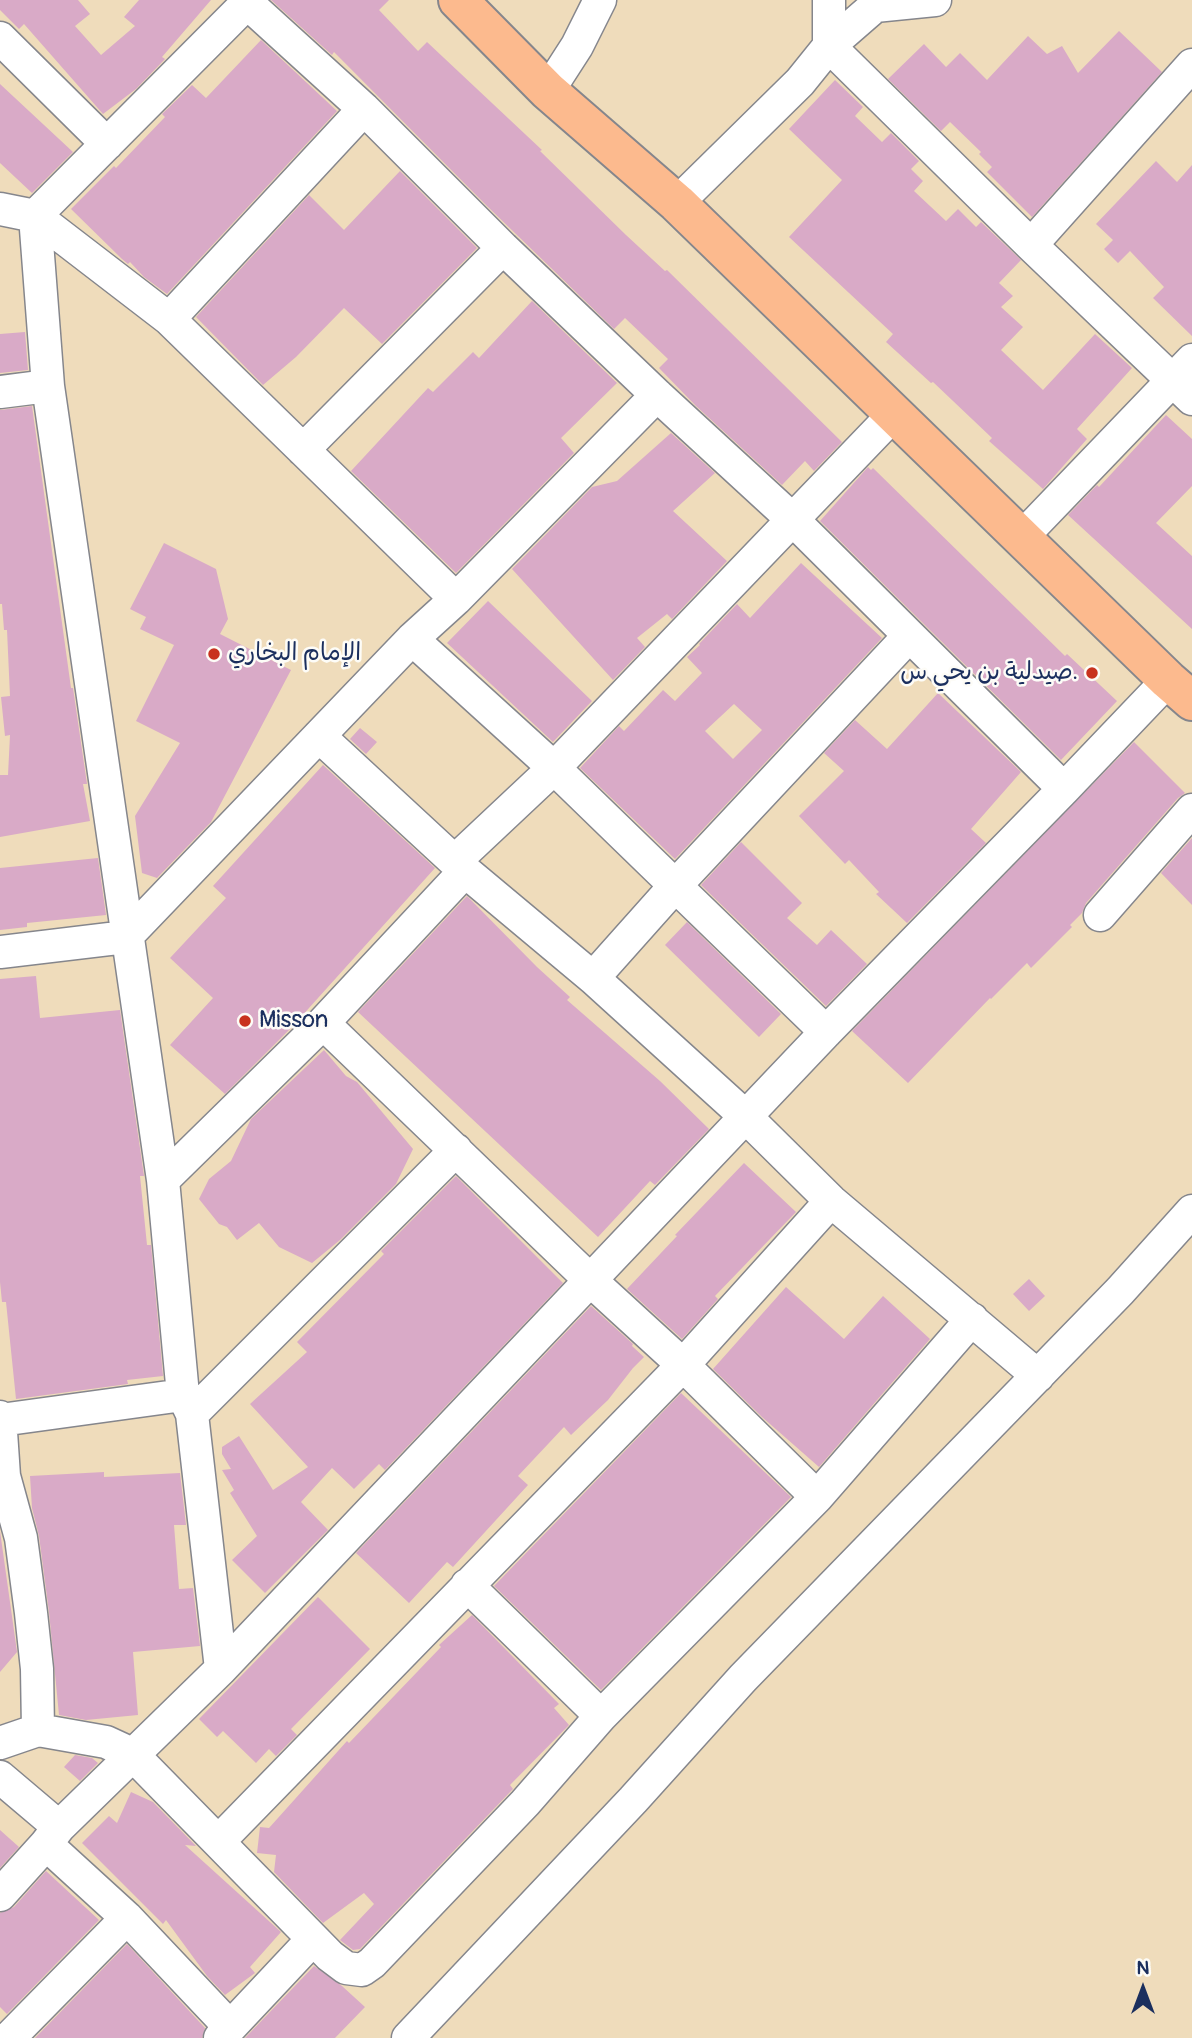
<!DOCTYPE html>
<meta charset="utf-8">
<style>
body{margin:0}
#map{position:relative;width:1192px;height:2038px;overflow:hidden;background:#efdcbb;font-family:Pangolin,sans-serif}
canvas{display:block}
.north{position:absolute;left:1108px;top:1954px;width:70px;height:70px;-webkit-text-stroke:5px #fdfcf7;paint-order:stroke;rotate:0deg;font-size:19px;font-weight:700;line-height:28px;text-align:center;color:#1b2f5e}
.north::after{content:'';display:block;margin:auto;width:24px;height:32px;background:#1b2f5e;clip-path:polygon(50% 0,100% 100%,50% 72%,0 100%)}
</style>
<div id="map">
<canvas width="1192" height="2038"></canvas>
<div class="north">N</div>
</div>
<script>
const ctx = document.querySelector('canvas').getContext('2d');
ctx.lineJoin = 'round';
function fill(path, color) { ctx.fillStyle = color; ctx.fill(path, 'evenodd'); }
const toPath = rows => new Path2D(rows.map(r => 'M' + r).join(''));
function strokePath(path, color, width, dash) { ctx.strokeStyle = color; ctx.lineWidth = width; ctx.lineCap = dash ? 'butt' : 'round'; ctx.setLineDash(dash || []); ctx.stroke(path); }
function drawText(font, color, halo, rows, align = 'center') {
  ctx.font = font + ' Pangolin,"Playpen Sans Arabic",sans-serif'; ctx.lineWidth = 5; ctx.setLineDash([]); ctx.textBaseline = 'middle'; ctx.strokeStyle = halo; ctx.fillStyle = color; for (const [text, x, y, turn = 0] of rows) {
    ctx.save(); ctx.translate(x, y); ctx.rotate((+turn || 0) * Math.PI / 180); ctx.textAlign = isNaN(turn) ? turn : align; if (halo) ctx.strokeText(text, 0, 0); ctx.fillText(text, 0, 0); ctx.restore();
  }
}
const building = toPath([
 [0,0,78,0,90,14,75,26,101,55,135,26,124,17,139,0,211,0,162,57,165,59,136,89,103,114,24,24,19,29,0,10],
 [271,0,389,0,379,10,418,51,427,42,542,150,540,151,626,235,665,271,667,270,842,442,814,471,805,461,782,485,696,406,659,368,668,359,625,318,614,329,487,206,334,52,332,55],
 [1119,31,1162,72,1032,217,987,172,992,167,979,154,981,152,950,122,941,131,888,79,924,44,946,67,960,53,987,80,1028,36,1047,54,1062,46,1078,73],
 [261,40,337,111,167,294,144,277,130,262,128,264,122,259,71,209,114,166,116,168,165,117,162,114,192,85,206,98],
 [835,80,863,107,855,116,882,142,891,133,919,161,911,169,923,181,914,191,946,221,958,209,976,227,981,222,1021,260,999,283,1013,296,1001,307,1023,327,1001,350,1043,390,1095,334,1132,368,1077,429,1087,439,1043,489,989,441,992,438,933,382,931,383,886,342,893,334,789,237,842,180,789,129],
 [0,84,73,152,32,193,0,163],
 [1156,161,1177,182,1192,165,1192,336,1153,298,1164,287,1130,251,1118,263,1104,249,1113,240,1096,224],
 [400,171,477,248,382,344,344,308,296,357,263,385,196,317,309,195,344,230],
 [532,301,617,383,561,438,574,453,456,573,351,471,428,388,433,392,473,352,479,358],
 [25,332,28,370,0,373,0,334],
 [32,406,71,688,73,688,87,784,83,784,90,821,0,837,0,775,8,775,10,735,5,736,1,697,10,696,7,630,4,630,2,604,0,604,0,410],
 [1166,415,1192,439,1192,486,1156,523,1192,556,1192,629,1068,515,1097,485,1099,487],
 [671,433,715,473,673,511,727,561,672,619,667,614,637,638,645,647,613,680,512,569,592,487,617,481],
 [868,467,871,470,873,468,1065,656,1067,654,1117,701,1061,760,820,521],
 [164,543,216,569,228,619,220,634,291,670,211,822,157,878,142,873,135,816,180,743,136,721,174,645,140,629,146,617,130,609],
 [801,563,882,638,675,859,580,768,619,726,624,731,663,690,675,701,702,673,687,657,700,645,699,644,737,604,750,618],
 [734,704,762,730,733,759,705,731],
 [488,601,592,701,553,742,447,643],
 [938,693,1021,772,971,829,986,843,907,923,876,894,879,892,849,860,845,864,799,816,844,771,824,753,855,720,887,749],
 [360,728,377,742,366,754,350,739],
 [1134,742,1185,793,1178,798,1086,903,1082,913,1070,925,1072,927,1031,968,1027,963,991,999,990,998,908,1083,852,1031],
 [323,765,435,868,291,1028,225,1094,170,1045,213,998,170,958,226,898,213,886],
 [1192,838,1192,905,1161,873],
 [741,842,802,903,787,918,817,945,831,930,867,964,826,1006,701,885],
 [98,858,106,915,27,923,27,927,0,930,0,868],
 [467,896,537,967,570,997,567,1000,660,1081,709,1129,655,1185,650,1181,598,1237,358,1012],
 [687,922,781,1014,759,1037,665,945],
 [36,976,40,1018,120,1010,144,1176,140,1176,147,1245,151,1245,163,1376,127,1380,128,1384,16,1399,6,1302,2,1302,0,1282,0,979],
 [324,1050,346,1076,357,1082,413,1149,396,1184,340,1240,312,1263,279,1247,259,1223,237,1240,227,1227,219,1224,199,1199,209,1179,231,1161,251,1119],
 [744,1163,796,1212,715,1296,718,1299,682,1339,627,1289,677,1236,675,1235],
 [456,1176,563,1283,385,1470,379,1464,354,1489,332,1468,301,1502,328,1530,265,1593,232,1560,257,1536,230,1493,234,1490,222,1470,231,1469,222,1454,222,1447,239,1436,273,1490,308,1467,250,1404,307,1352,297,1342,384,1254,381,1251],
 [1029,1279,1045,1296,1029,1311,1013,1294],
 [786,1287,844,1339,883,1296,930,1339,819,1467,762,1417,713,1369],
 [591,1306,633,1344,632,1346,644,1357,633,1368,608,1400,571,1435,564,1427,518,1476,528,1485,453,1567,447,1562,409,1603,356,1553],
 [681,1393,791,1497,601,1690,494,1586],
 [104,1472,104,1477,180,1473,186,1525,174,1525,179,1589,193,1588,200,1646,133,1652,138,1715,86,1720,59,1715,49,1612,39,1536,32,1508,30,1476],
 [0,1531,17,1652,0,1672],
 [318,1597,370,1649,291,1729,297,1735,276,1756,269,1749,256,1763,223,1731,217,1737,199,1719],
 [472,1615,559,1704,554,1708,569,1725,510,1785,513,1789,511,1791,360,1949,353,1950,340,1940,374,1904,364,1893,323,1923,274,1872,276,1855,257,1853,260,1827,269,1828,347,1741,349,1743,441,1647,439,1645],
 [75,1755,92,1758,98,1763,80,1781,64,1767],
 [131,1792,153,1802,196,1846,185,1845,281,1932,250,1967,255,1973,225,1995,207,1976,166,1920,163,1924,82,1843,109,1816,117,1823],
 [0,1830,19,1847,0,1868],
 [46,1871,99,1920,7,2014,0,2007,0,1913,14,1907],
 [127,1944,205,2028,202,2038,35,2038],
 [314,1966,342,1986,365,2007,335,2038,245,2038]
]);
const minor = toPath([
 [244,0,364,109,503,248,657,395,793,520,1064,789],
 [829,0,829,46,1031,245,1192,399],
 [0,38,107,144],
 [548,91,577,46,600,0],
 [677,203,800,82,829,46,875,6,935,0],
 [0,209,35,216,169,319,456,599],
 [1031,245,1192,65],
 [169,319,364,109],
 [0,392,48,386],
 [303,450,503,248],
 [1022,537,1192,360],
 [412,639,554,768,826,1032],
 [319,736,465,871,593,978,745,1116,831,1201,1038,1376],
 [455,861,554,768,894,414],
 [1100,915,1192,810],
 [0,952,126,937,412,639,456,599,657,395],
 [593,978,675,886,909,636],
 [323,1023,589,1279,683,1365,817,1497],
 [163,1180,323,1023,465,871],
 [192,1414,456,1150],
 [0,1417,4,1476,21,1538,31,1613,37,1669,38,1730,0,1743],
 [1,1420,183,1395],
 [467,1585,601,1716],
 [221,1669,192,1414,183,1395,163,1180,48,386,35,216,250,0],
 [38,1730,106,1742,132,1754,330,1956,346,1968,362,1970,372,1963,525,1803,601,1716,817,1497,972,1319],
 [0,1777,59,1827],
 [219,1841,683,1365,831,1201],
 [0,1895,46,1844],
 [230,2027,127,1918,46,1844,59,1827,221,1669,826,1032,1064,789,1168,680],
 [9,2038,127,1918],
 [220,2038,313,1939],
 [408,2038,633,1800,743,1678,1120,1291,1192,1211]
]);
const major = toPath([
 [458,0,548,91,677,203,1168,680,1192,701]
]);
const markers = [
 [214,654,7,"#c8321e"],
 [1092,673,7,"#c8321e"],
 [245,1021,7,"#c8321e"]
];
const poiNames = [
 ["الإمام البخاري",228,654],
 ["صيدلية بن يحي س.",1078,673,"right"],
 ["Misson",259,1021]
];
fill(building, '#d9aac7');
strokePath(minor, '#85868c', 35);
strokePath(major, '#85868c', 42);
strokePath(minor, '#fff', 32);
strokePath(major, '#fcba8e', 38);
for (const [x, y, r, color] of markers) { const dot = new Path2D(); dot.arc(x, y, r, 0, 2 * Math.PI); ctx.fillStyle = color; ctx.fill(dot); strokePath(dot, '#fdfcf7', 2.5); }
drawText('24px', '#1b2f5e', '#fdfcf7', poiNames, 'left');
</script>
